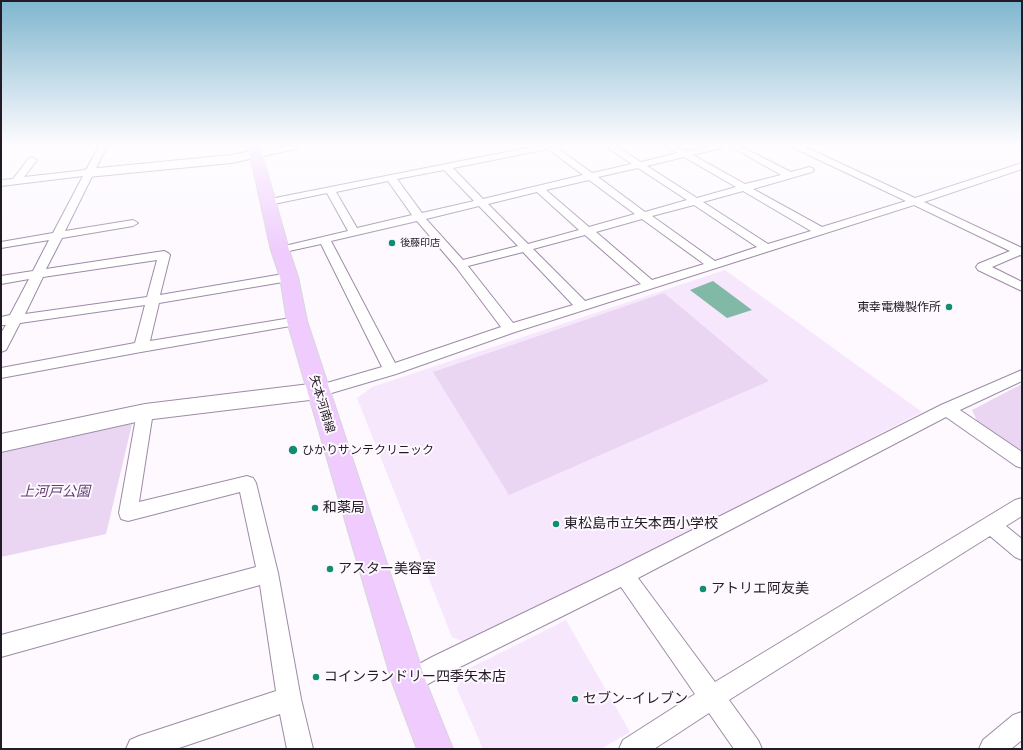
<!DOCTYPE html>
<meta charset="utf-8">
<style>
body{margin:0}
#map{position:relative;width:1023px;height:750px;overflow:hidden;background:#fdf9ff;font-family:"Playfair Display",serif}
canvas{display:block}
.frame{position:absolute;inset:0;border:2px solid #221a25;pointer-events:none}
</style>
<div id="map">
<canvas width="1023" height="750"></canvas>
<div class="frame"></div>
</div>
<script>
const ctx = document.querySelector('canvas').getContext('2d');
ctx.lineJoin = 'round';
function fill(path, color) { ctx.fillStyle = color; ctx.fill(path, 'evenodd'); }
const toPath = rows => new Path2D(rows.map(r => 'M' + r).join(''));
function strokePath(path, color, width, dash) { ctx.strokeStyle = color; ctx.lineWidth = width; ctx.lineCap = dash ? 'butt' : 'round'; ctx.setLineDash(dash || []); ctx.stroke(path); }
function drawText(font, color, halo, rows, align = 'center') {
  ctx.font = font + ' "Playfair Display","Noto Sans JP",serif'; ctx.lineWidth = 4; ctx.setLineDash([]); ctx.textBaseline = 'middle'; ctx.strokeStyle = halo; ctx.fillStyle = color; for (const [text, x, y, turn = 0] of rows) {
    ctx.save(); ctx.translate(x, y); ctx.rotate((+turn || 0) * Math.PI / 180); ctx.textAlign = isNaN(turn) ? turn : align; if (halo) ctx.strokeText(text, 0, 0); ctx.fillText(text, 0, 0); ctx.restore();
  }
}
const built = toPath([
 [725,270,922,412,472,645,452,637,357,398,372,387],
 [566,620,630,732,601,749,483,749,457,689,466,670]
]);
const green = toPath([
 [664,293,769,381,509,495,433,372],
 [1022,384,1022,451,977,421,972,410],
 [132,424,106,534,1,557,1,450]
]);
const water = toPath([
 [713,281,752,310,727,318,690,290]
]);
const street = toPath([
 [99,146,107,146,65,231,133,220,138,223,133,226,62,238,46,269,164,251,168,253,170,255,160,295,289,273,293,274,295,277,293,280,289,281,159,303,150,341,297,317,302,318,304,321,302,324,141,352,1,378,1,368,135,343,145,305,20,323,6,350,1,352,1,333,6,325,1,325,1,317,10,315,29,279,1,284,1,276,33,271,49,240,1,248,1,242,53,233,83,176,1,186,1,180,13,179,29,158,32,157,37,160,24,177,86,170,99,146],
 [157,260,147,297,25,314,43,277,157,260],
 [537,146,555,146,592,173,632,164,608,148,607,146,616,146,641,162,677,153,668,148,667,146,677,146,686,151,709,146,722,146,721,148,693,155,745,184,781,175,730,146,740,146,791,172,809,167,812,168,814,170,812,172,753,189,822,227,906,201,794,148,793,146,803,146,915,198,1022,163,1022,169,924,202,1022,248,1022,256,1020,255,992,267,1022,282,1022,291,978,270,976,267,978,264,1010,251,914,205,515,332,396,374,318,397,313,395,310,391,313,387,382,367,321,244,280,253,276,252,274,250,276,248,348,231,327,193,269,205,264,202,265,200,537,146],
 [548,149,583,175,483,199,453,168,548,149],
 [684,157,736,187,697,198,647,166,684,157],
 [638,168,687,200,645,212,598,177,638,168],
 [444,170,474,201,422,213,397,179,444,170],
 [589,180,635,214,589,227,546,190,589,180],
 [388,181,412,215,357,228,336,192,388,181],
 [743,191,811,231,768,244,703,202,743,191],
 [537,192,579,230,528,244,488,204,537,192],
 [694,205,757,247,715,261,652,216,694,205],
 [479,206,518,246,463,260,426,219,479,206],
 [642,219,704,264,652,280,596,232,642,219],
 [417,221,456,267,501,327,395,363,331,241,417,221],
 [585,235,641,284,585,301,533,249,585,235],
 [523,252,573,305,513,323,468,266,523,252],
 [1022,370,1022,381,960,410,1022,452,1022,468,1016,466,946,417,638,578,715,682,1015,500,1022,498,1022,516,1006,526,1022,539,1022,560,1015,557,990,536,729,700,758,740,762,749,734,749,709,713,654,749,619,749,623,740,695,694,621,587,448,673,417,690,409,694,401,690,397,682,401,674,432,657,617,568,941,405,1022,370],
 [145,406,151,408,153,412,139,502,247,476,253,478,256,483,278,573,301,699,313,749,287,749,280,714,176,749,126,749,130,740,139,736,276,691,260,585,1,657,1,635,256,567,240,492,128,521,121,519,119,513,137,412,139,408,145,406],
 [1022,712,1022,740,1011,749,979,749,983,740,1013,715,1022,712]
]);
const secondary = toPath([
 [277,146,298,146,296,149,231,163,88,177,83,176,81,173,83,170,88,169,231,155,277,146],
 [318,383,326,386,329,391,326,396,318,399,145,420,1,452,1,434,145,404,318,383]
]);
const primary = toPath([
 [248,146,260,146,289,250,298,277,307,321,426,682,453,749,417,749,392,682,287,321,280,277,271,250,248,146]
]);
const markers = [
 [392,243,4,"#128d71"],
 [949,307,4,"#128d71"],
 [293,450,5,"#128d71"],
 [315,508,4,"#128d71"],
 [556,524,4,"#128d71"],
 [330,569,4,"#128d71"],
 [703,589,4,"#128d71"],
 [316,677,4,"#128d71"],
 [575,699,4,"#128d71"]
];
const farPoinames = [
 ["後藤印店",400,243]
];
const poiNames = [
 ["東幸電機製作所",941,307],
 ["ひかりサンテクリニック",302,450,"left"]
];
const streetNames = [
 ["矢本河南線",322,404,73]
];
const nearParknames = [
 ["上河戸公園",55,492]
];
const nearPoinames = [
 ["和薬局",323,508],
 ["東松島市立矢本西小学校",564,524],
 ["アスター美容室",338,569],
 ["アトリエ阿友美",711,589],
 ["コインランドリー四季矢本店",324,677],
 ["セブン-イレブン",583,699]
];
fill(built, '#f7e7fd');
fill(green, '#ead5f3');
fill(water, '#82b8a6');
strokePath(street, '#9e8ba6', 2);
strokePath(secondary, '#9e8ba6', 2);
strokePath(primary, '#d7d6d8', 2);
fill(street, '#fff');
fill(secondary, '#fff');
fill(primary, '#efccfd');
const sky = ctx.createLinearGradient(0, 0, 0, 250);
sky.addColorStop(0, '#7fb6ce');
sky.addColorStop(0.58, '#fefcff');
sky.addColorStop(1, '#fefcff00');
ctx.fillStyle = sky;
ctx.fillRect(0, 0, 1023, 250);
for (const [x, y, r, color] of markers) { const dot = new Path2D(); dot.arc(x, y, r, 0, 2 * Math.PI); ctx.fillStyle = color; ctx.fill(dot); strokePath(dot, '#fdf9ff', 1.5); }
drawText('10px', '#221a25', '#fdf9ff', farPoinames, 'left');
drawText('12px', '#221a25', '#fdf9ff', poiNames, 'right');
drawText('12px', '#221a25', '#fdf9ff', streetNames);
drawText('italic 14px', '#623d70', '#fdf9ff', nearParknames);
drawText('14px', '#221a25', '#fdf9ff', nearPoinames, 'left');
</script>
